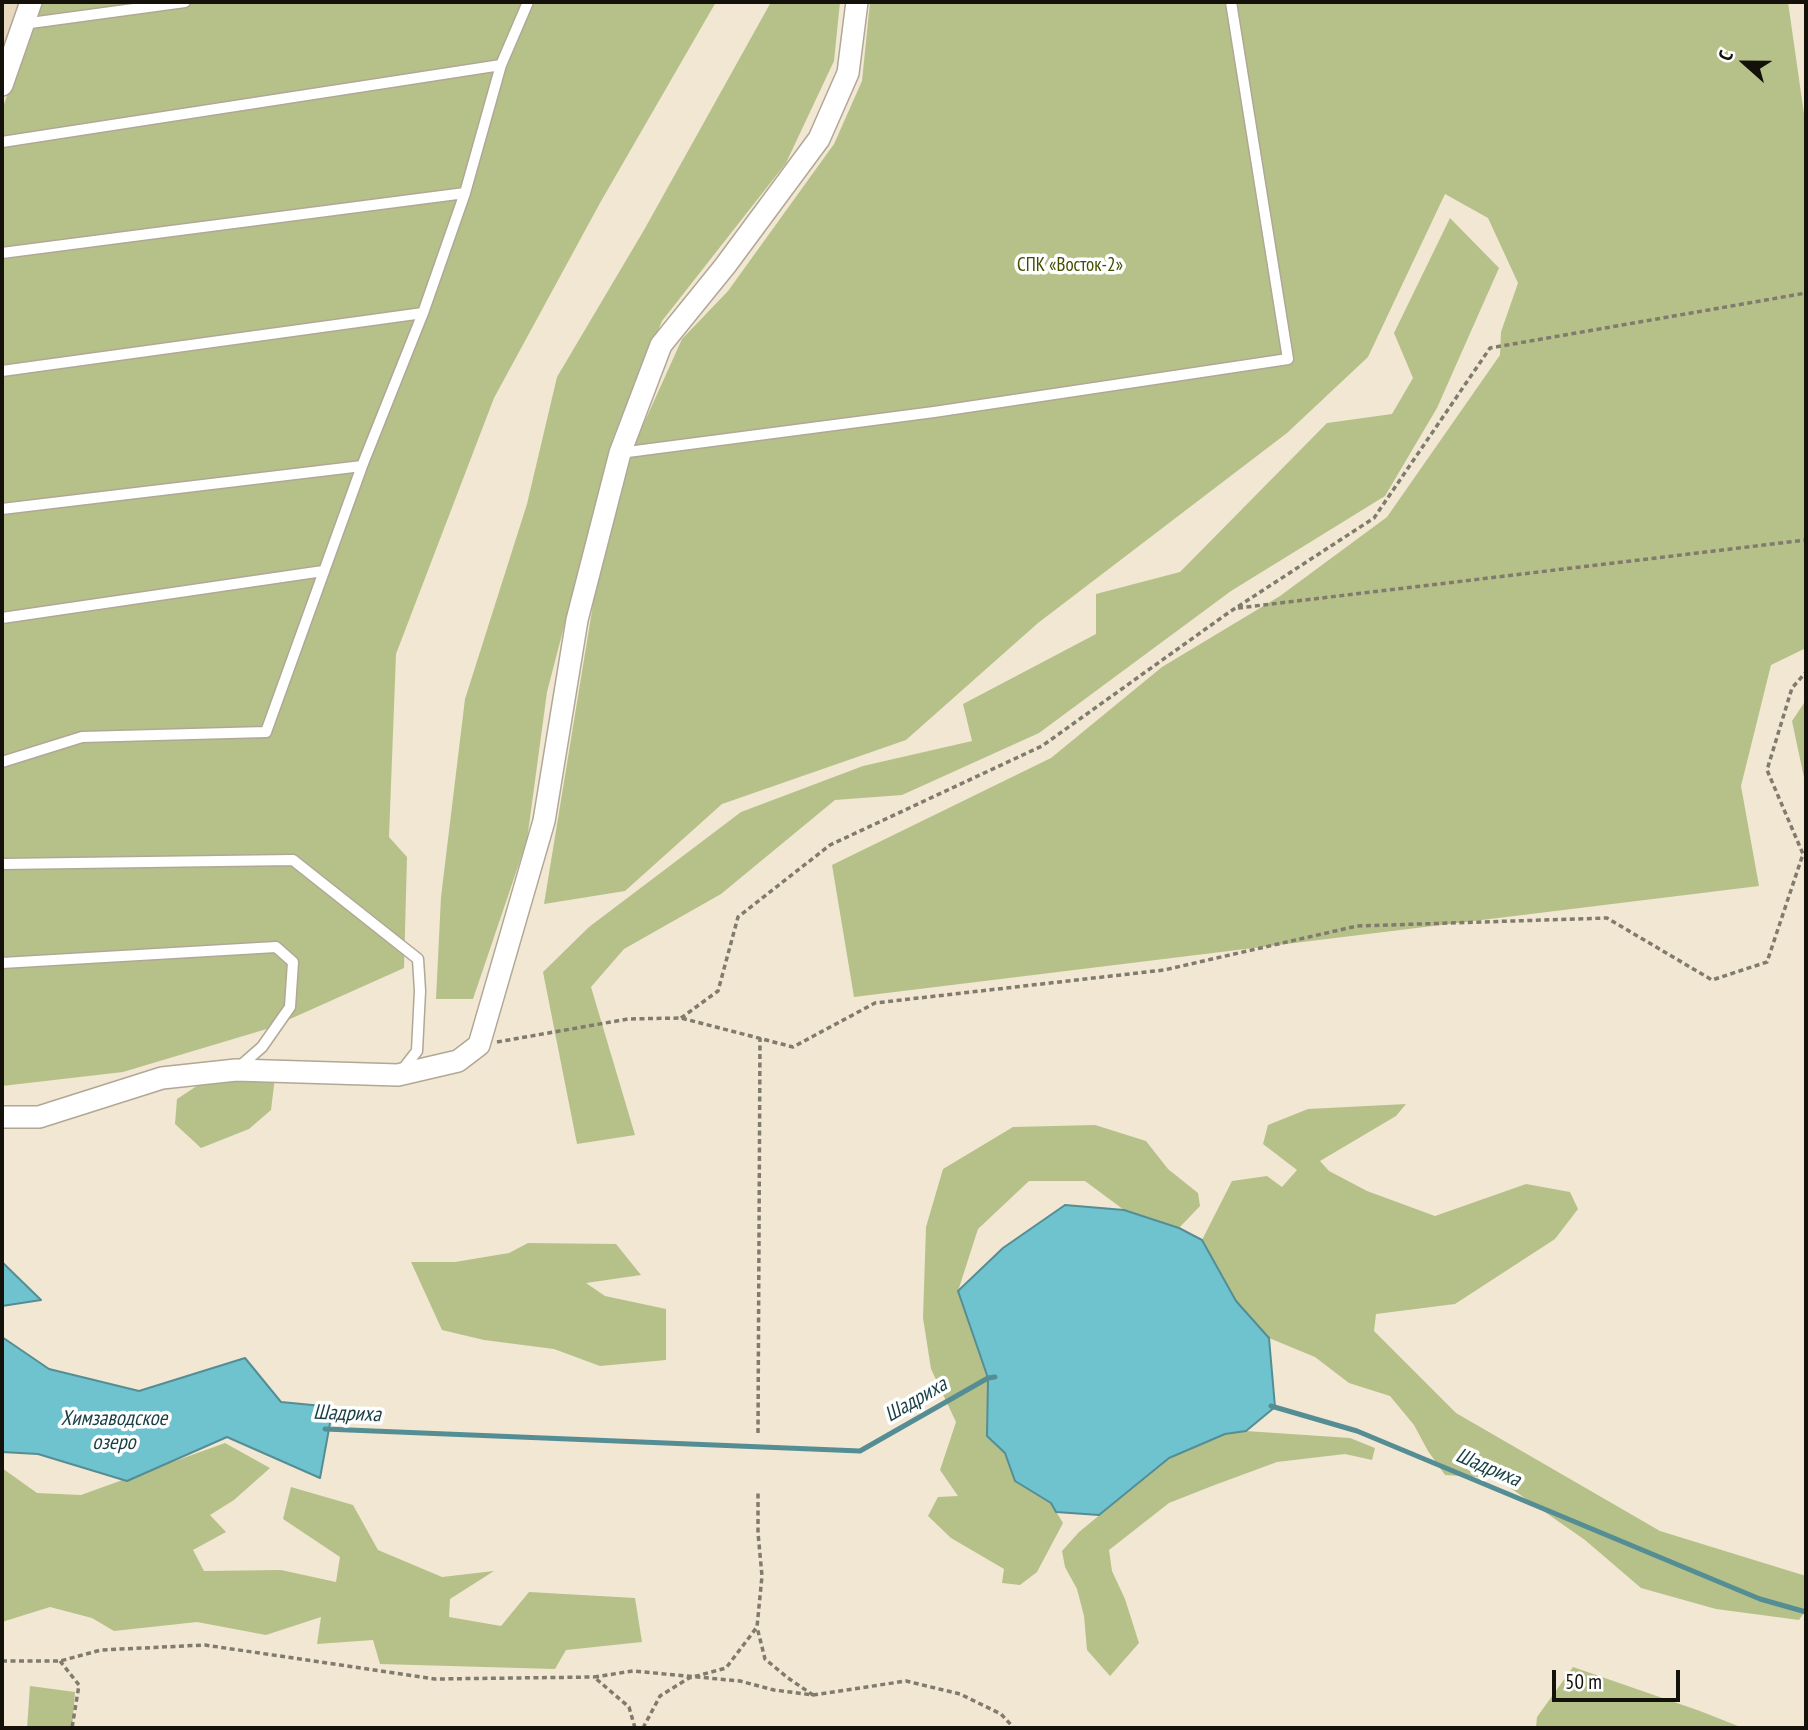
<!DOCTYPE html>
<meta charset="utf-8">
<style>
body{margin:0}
#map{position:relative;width:1808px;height:1730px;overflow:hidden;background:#f1e7d3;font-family:"PT Sans Narrow",sans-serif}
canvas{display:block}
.frame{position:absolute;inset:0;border:4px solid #14110a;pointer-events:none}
.north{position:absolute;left:1710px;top:28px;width:70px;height:70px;-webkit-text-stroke:5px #fff;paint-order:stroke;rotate:291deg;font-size:19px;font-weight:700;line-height:28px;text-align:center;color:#14110a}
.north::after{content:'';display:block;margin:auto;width:24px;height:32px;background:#14110a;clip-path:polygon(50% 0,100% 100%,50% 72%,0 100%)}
.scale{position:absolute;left:1552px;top:1670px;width:128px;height:32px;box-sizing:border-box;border:4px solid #14110a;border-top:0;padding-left:9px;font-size:21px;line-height:24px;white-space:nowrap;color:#14110a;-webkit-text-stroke:5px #fff;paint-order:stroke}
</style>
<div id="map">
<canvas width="1808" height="1730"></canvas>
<div class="frame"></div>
<div class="north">С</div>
<div class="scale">50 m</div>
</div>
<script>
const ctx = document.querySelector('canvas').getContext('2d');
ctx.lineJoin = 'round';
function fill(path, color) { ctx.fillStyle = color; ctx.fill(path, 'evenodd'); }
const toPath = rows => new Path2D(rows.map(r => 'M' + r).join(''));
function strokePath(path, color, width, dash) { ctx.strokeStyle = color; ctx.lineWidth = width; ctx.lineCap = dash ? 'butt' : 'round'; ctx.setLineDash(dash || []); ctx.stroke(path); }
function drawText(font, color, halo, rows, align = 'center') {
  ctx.font = font + ' "PT Sans Narrow",sans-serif'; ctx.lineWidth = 7; ctx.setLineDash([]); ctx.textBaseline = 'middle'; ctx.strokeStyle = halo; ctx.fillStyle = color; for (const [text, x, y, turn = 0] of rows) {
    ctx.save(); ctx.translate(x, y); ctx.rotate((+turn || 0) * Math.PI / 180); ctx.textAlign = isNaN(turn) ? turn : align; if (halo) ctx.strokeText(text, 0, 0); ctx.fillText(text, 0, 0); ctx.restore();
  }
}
const built = toPath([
 [2,2,43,2,2,44]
]);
const green = toPath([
 [39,2,716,2,600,203,494,398,396,654,389,837,407,857,404,968,270,1028,123,1072,2,1086,2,110],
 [771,2,840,2,834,61,786,163,662,321,613,438,547,692,527,840,473,999,436,999,441,897,465,699,527,504,557,377,644,230],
 [870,2,1788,2,1806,128,1806,648,1771,665,1741,786,1759,886,854,997,832,865,1051,758,1162,667,1280,596,1387,517,1500,355,1501,332,1518,283,1488,218,1445,194,1368,357,1287,433,1038,623,906,740,722,804,625,891,544,904,597,580,635,443,682,339,728,291,834,144,862,81],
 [1450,218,1499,268,1437,408,1385,496,1231,591,1039,733,902,795,835,800,721,894,624,949,591,987,635,1135,577,1144,543,972,589,927,741,812,863,766,972,741,963,704,1096,634,1096,594,1180,572,1327,423,1392,414,1413,378,1394,333],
 [1806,700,1806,787,1792,721],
 [275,1077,271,1110,249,1129,201,1148,175,1124,177,1099,206,1080],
 [1406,1104,1396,1116,1320,1161,1329,1171,1367,1191,1435,1216,1526,1184,1570,1192,1578,1209,1555,1239,1455,1304,1376,1314,1374,1331,1456,1413,1660,1531,1806,1576,1806,1610,1799,1620,1716,1609,1641,1588,1585,1540,1496,1478,1445,1475,1428,1451,1414,1425,1390,1396,1349,1383,1315,1357,1269,1338,1236,1301,1202,1240,1232,1181,1267,1176,1282,1187,1297,1170,1263,1144,1268,1125,1308,1109],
 [1095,1125,1146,1141,1168,1169,1198,1193,1200,1206,1179,1228,1124,1210,1085,1181,1029,1181,978,1229,958,1291,988,1378,987,1436,1005,1453,1015,1481,1051,1503,1063,1523,1037,1572,1020,1585,1002,1583,1004,1569,951,1538,928,1516,938,1497,958,1496,940,1470,956,1422,931,1369,923,1318,926,1227,943,1169,1013,1127],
 [528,1243,616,1244,641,1275,586,1283,605,1296,666,1309,666,1360,600,1366,554,1349,484,1340,442,1330,411,1262,455,1262,509,1253],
 [1246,1431,1350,1438,1375,1448,1372,1460,1345,1454,1277,1462,1212,1486,1169,1503,1109,1550,1112,1571,1125,1599,1139,1643,1110,1676,1087,1650,1084,1616,1077,1589,1065,1567,1062,1551,1079,1532,1169,1458,1225,1434],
 [225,1443,270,1468,234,1500,210,1515,226,1532,193,1550,204,1571,281,1570,336,1582,340,1557,283,1519,291,1487,353,1505,378,1550,442,1577,494,1571,450,1599,449,1617,501,1626,529,1592,635,1598,642,1642,566,1650,555,1669,380,1664,373,1640,317,1644,321,1617,266,1635,197,1622,114,1631,92,1618,50,1607,2,1622,2,1468,37,1493,81,1495],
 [1573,1667,1700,1711,1743,1728,1536,1728,1537,1717],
 [30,1686,75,1692,72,1728,27,1728]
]);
const water = toPath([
 [1065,1205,1124,1210,1179,1228,1202,1240,1236,1301,1269,1338,1275,1407,1246,1431,1225,1434,1169,1458,1099,1515,1056,1512,1051,1503,1015,1481,1005,1453,987,1436,988,1378,958,1291,1003,1248,1065,1205],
 [2,1262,41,1300,2,1306,2,1262],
 [2,1337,49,1369,139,1391,245,1358,281,1402,333,1407,320,1478,227,1437,127,1481,38,1454,2,1452,2,1337]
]);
const stream = toPath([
 [1271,1406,1357,1431,1760,1599,1806,1612],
 [325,1429,860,1451,988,1378,995,1377]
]);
const path = toPath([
 [1238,608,1806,540],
 [681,1018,718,991,738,917,830,845,1042,746,1228,613,1374,518,1490,348,1806,293],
 [497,1042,628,1019,681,1018,793,1047,875,1003,1164,970,1357,926,1607,918,1712,980,1767,962,1803,854,1767,770,1792,688,1806,672],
 [758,1433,760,1038],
 [2,1661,60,1661,101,1650,205,1645,435,1679,594,1677],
 [60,1661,79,1685,72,1728],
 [813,1695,906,1681,960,1694,1001,1714,1014,1728],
 [635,1728,629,1707,594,1677,633,1671,740,1681,774,1690,813,1695,788,1678,765,1659,757,1627],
 [643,1728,660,1696,689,1678,726,1668,757,1627,762,1576,758,1533,758,1493]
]);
const service = toPath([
 [23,24,185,2],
 [2,142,501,65],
 [2,253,465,193],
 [2,371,423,313],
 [620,453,934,412,1288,359,1231,2],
 [2,509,362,466],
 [2,618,323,571],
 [2,762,82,737,266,732,362,466,423,313,465,193,501,65,528,2],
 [2,864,293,860,418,959,420,991,417,1051,400,1073],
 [2,963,276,947,293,962,290,1007,262,1047,238,1068]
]);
const minor = toPath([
 [2,85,31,2],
 [2,1117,39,1117,162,1078,236,1070,398,1075,458,1061,479,1045,544,821,577,620,620,453,661,345,725,266,819,139,848,73,857,2]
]);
const parkNames = [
 ["СПК «Восток-2»",1070,266]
];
const waterNames = [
 ["Шадриха",916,1400,-30],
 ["Шадриха",347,1414,2],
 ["Химзаводское",114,1419],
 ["озеро",114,1443],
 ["Шадриха",1488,1468,23]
];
fill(built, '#e7d9bf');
fill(green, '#b6c18a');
fill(water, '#6fc3cf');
strokePath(water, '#548e94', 2);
strokePath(stream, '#548e94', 5);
strokePath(service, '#b1a795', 13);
strokePath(minor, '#b1a795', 24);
strokePath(path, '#817b6e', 3.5, [5, 3.5]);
strokePath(service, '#fff', 10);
strokePath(minor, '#fff', 21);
drawText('19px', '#434c01', '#fff', parkNames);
drawText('italic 21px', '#173f44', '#fff', waterNames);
</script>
